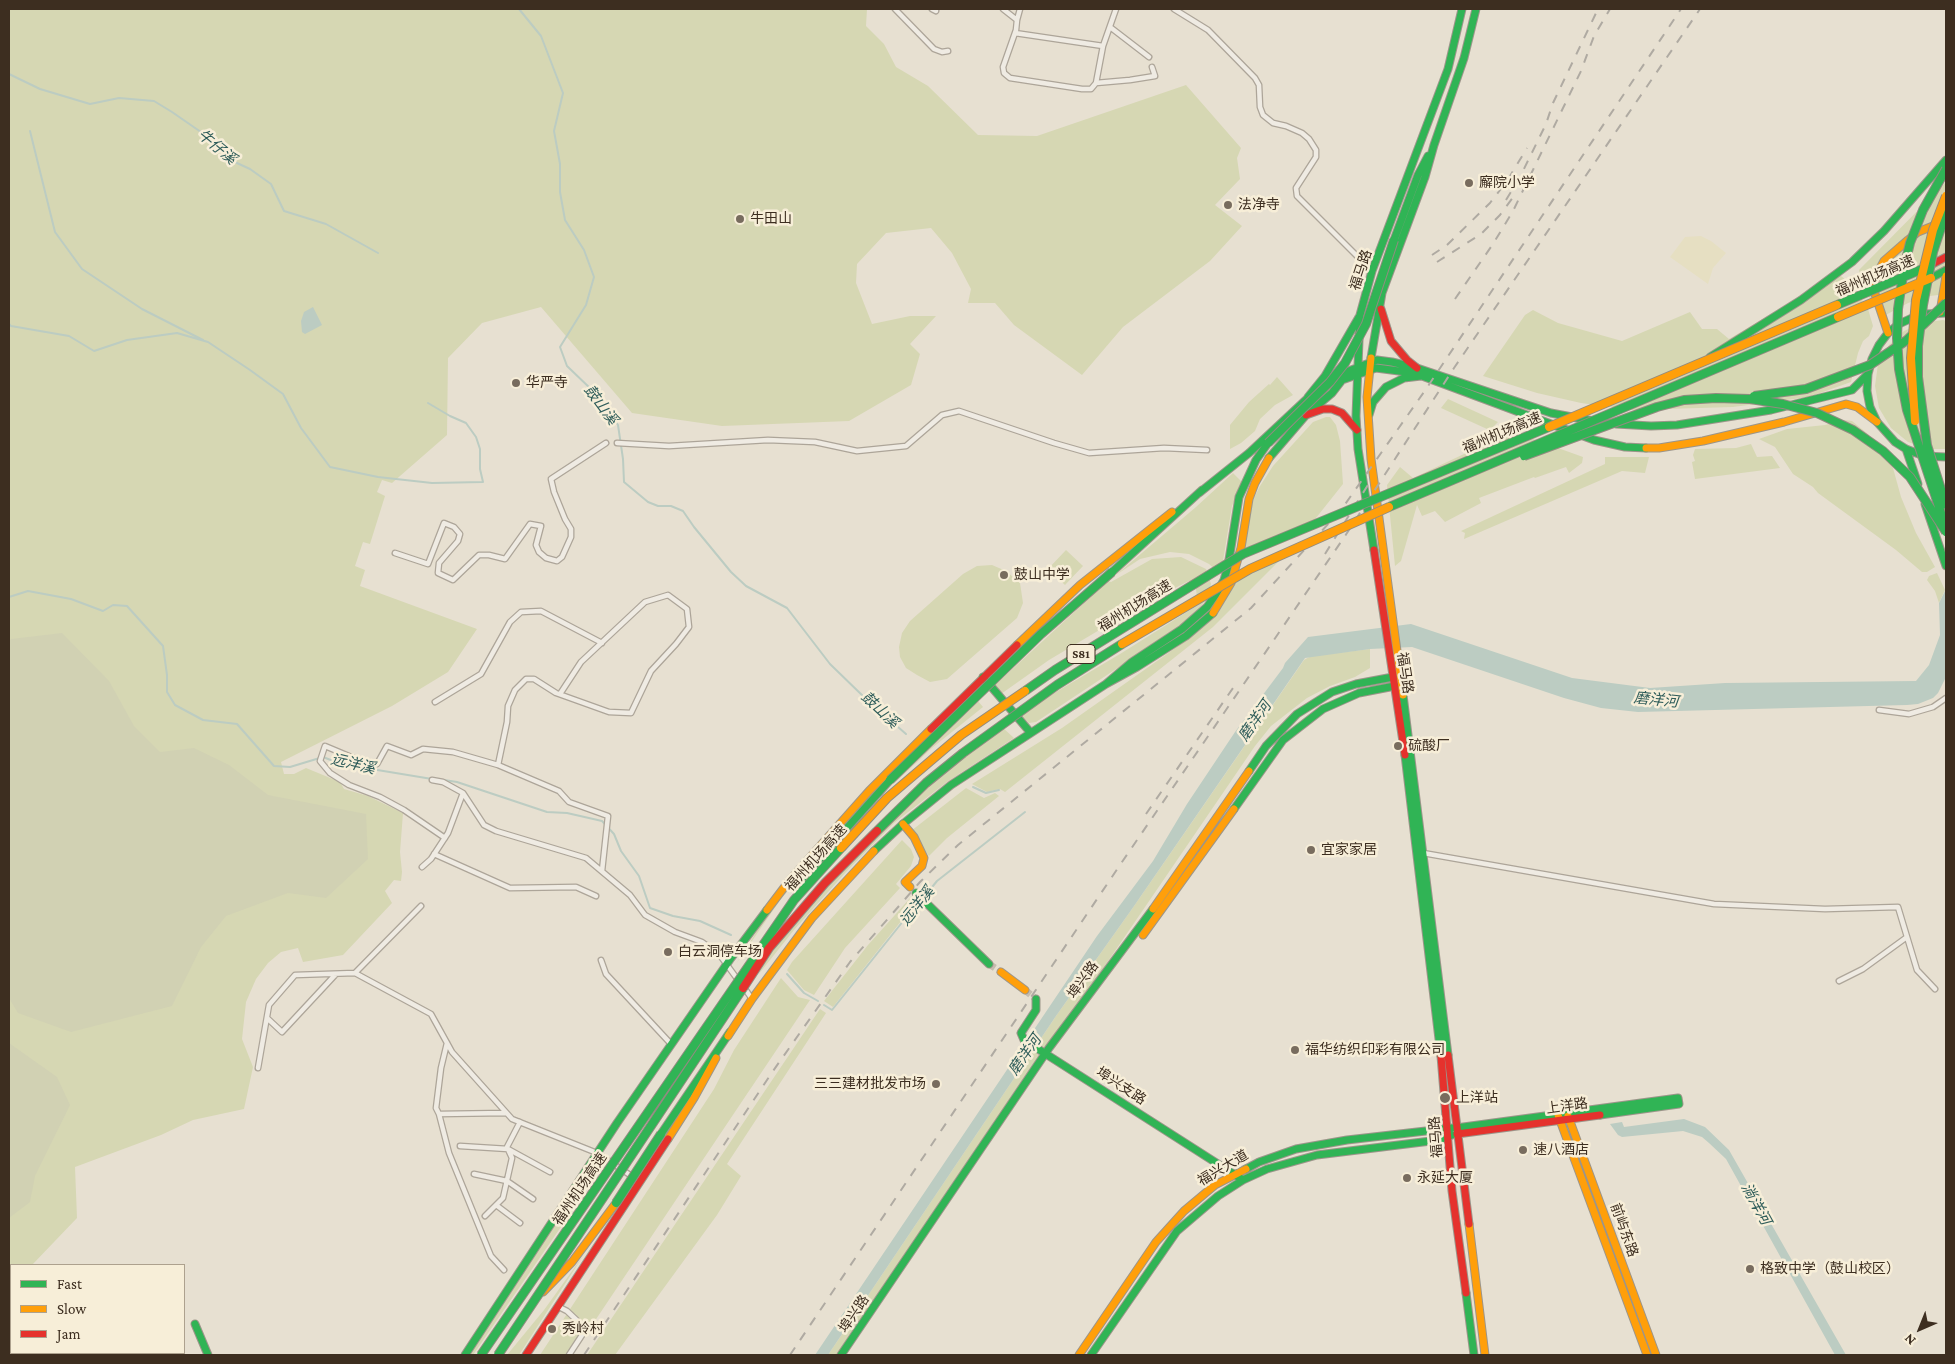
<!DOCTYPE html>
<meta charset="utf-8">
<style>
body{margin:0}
#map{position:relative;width:1955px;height:1364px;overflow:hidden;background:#e7e0d1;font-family:"Crimson Pro",serif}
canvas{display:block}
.frame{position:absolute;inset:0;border:10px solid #3d2e20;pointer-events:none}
.legend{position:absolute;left:10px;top:1264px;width:175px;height:90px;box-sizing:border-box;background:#f7eed8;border:1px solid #ada18e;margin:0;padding:6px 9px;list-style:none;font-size:15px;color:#3d2e20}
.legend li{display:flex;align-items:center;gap:10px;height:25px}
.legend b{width:25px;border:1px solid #ada18e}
.north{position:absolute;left:1895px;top:1304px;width:50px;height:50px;-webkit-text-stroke:4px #f7eed8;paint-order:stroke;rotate:224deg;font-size:14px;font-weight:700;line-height:20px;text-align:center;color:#3d2e20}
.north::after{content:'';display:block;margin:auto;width:18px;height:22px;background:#3d2e20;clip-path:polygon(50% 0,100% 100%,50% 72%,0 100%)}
</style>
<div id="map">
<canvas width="1955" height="1364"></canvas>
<div class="frame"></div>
<ul class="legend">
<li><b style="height:6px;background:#30b455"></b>Fast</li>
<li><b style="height:6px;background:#ff9f0a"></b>Slow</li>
<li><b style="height:6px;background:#e5322d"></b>Jam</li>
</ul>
<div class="north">N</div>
</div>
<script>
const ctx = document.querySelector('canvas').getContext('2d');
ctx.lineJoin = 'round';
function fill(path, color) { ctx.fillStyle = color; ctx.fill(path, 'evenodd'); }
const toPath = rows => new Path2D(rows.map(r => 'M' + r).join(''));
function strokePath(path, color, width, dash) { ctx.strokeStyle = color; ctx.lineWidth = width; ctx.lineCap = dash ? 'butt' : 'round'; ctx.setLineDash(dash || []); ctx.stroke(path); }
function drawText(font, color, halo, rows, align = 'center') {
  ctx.font = font + ' "Crimson Pro","Noto Sans SC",serif'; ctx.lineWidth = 5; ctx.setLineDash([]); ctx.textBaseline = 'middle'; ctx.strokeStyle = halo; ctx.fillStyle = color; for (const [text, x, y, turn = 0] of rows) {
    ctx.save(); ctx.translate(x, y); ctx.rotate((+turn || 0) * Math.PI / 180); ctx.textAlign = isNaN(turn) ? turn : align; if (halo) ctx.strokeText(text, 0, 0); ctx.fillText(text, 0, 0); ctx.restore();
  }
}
const farmland = toPath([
 [1701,236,1711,241,1726,253,1713,268,1708,284,1670,257,1685,237]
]);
const green = toPath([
 [9,9,867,9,866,26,884,44,896,67,928,86,978,135,1037,136,1186,85,1241,148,1237,158,1240,179,1215,205,1242,226,1210,261,1123,327,1082,375,1014,325,995,303,968,303,971,289,952,253,931,228,886,233,857,264,856,283,872,324,910,316,936,316,910,344,920,354,911,385,849,421,722,426,632,413,541,307,482,323,448,358,447,435,392,483,382,480,377,492,385,496,370,544,363,542,355,566,365,570,360,586,477,629,448,672,392,706,281,762,284,774,294,774,306,768,340,782,344,789,368,796,403,813,400,852,402,872,401,881,394,880,385,891,392,903,343,955,303,962,298,948,281,952,268,963,256,979,246,1002,242,1039,253,1067,244,1109,193,1120,161,1135,75,1167,77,1218,32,1265,11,1265,11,1288,9,1290],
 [1946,182,1946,294,1930,296,1908,303,1882,317,1862,286,1859,270],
 [1836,272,1851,284,1868,309,1873,326,1869,336,1863,341,1858,353,1851,382,1809,397,1733,407,1632,410,1581,403,1537,393,1483,376,1525,315,1533,310,1558,323,1622,341,1690,312,1702,329,1717,329,1729,339,1786,305],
 [1943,320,1946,321,1946,449,1929,449,1908,442,1891,428,1879,408,1875,386,1878,364,1889,345,1904,331,1922,323],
 [1277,377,1293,395,1275,405,1260,419,1255,431,1241,443,1230,449,1230,425,1249,402,1269,384,1270,385],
 [1448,399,1498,422,1493,427,1487,429,1441,408],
 [1326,417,1330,417,1336,425,1340,441,1343,484,1312,523,1242,550,1253,500,1260,486,1273,466,1313,422],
 [1844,420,1852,421,1868,434,1893,468,1901,497,1916,533,1935,567,1927,572,1922,572,1896,550,1818,493,1813,487,1793,474,1775,447,1759,439,1787,429,1825,425],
 [1508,424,1533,439,1583,457,1582,463,1569,473,1566,467,1535,478,1534,477,1479,498,1481,503,1445,522,1435,511,1422,516,1417,505,1401,561,1395,566,1387,485,1400,467,1413,478,1498,438,1496,434],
 [1751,444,1757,457,1772,456,1780,468,1695,479,1692,462,1695,461,1693,455,1695,449,1736,448],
 [1605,457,1649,457,1645,473,1622,471,1464,539,1465,533,1461,531,1605,464],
 [1233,473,1242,482,1232,506,1223,561,1219,573,1209,564,1189,554,1170,552,1140,559,1116,575,1196,507],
 [1066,550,1083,566,1065,585,1048,569],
 [1181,557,1206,569,1211,584,1206,600,1187,622,1036,722,1029,723,1019,714,1120,654,1198,605,1196,589,1189,581,1143,604,1049,660,1001,694,994,686,1108,581,1111,582,1152,559],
 [1282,558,1213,627,1005,792,1000,789,987,792,972,784,1062,728,1191,637,1210,616,1233,581],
 [992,565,1006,571,1020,583,1023,603,1017,618,947,679,930,682,917,675,906,668,900,657,899,647,902,633,910,621,963,574,977,566],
 [1937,573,1945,590,1939,603,1935,591,1927,580,1929,576],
 [1370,649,1370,668,1355,677,1330,686,1307,698,1271,726,1255,746,839,1355,828,1355,1056,1016,1132,909,1304,660,1311,656],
 [970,693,972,696,877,788,781,899,736,964,769,912,794,881,891,770],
 [978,701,983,707,932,748,884,793],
 [1002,727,1014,738,947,782,894,823,846,872,794,930,758,975,769,956,801,914,894,816,942,772],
 [966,788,984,798,995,793,999,796,947,838,929,856,911,831],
 [902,840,911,849,914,857,911,866,896,884,900,888,845,948,814,995,804,990,787,970,792,962],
 [912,896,917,901,833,1007,824,1001,868,945],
 [781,978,798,997,810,1000,572,1355,540,1355,714,1089,734,1050],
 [820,1009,826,1013,727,1164,741,1176,717,1215,615,1355,587,1355],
 [595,1161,604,1163,587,1189,473,1355,467,1355,507,1298],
 [585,1253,519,1355,507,1355,544,1310]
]);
const cemetery = toPath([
 [62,633,109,681,134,726,160,752,194,748,229,765,268,795,366,814,368,859,326,898,288,893,226,916,201,947,172,1006,71,1032,18,1013,9,998,9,641,11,639],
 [9,1043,57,1077,70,1105,35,1176,30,1202,9,1218]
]);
const water = toPath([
 [313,307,322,325,305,334,302,332,301,321,304,312],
 [1946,589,1946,677,1938,693,1933,698,1918,704,1907,705,1638,712,1601,708,1564,698,1412,647,1370,649,1305,658,1132,909,1056,1016,828,1355,815,1355,1097,936,1153,861,1187,804,1235,732,1283,668,1285,663,1308,637,1411,624,1572,678,1650,688,1725,683,1916,681,1929,665,1940,635,1939,603],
 [1684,1119,1705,1127,1729,1150,1846,1355,1835,1355,1726,1159,1709,1143,1702,1137,1683,1131,1622,1137,1618,1135,1610,1124,1622,1122,1624,1127]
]);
const stream = toPath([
 [519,9,541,36,563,93,554,131,560,164,560,192,565,220,584,250,594,277,586,305,560,347,567,366,593,391,618,425,623,459,624,482,648,502,658,506,671,506,683,511,694,527,731,572,746,586,787,608,830,664,865,698,906,734],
 [9,74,40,89,90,104,119,98,154,101,172,112,211,139,226,158,250,169,271,184,284,211,326,224,378,253],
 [30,131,55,232,82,269,142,309,203,340],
 [9,324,11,326,69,336,94,351,127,340,177,333,208,342,250,370,283,394,301,428,330,467,378,477,432,483,483,482,480,469,480,449,476,437,466,423,450,416,428,403],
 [9,597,28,591,71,599,103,611,113,605,127,606,163,646,167,675,167,692,175,705,203,720,237,724,274,766,290,767,323,757,341,764,432,779],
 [444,780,457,782,547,812,567,813,602,821,614,834,621,851,639,876,650,908,673,916,700,921,731,935],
 [973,787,986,793,999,790],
 [924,897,937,881,1025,812],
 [787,974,804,993,818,1001],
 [824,1005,832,1010,920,900]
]);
const secondaryTunnel = toPath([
 [989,964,1001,972],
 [1025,990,1036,999]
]);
const street = toPath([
 [895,9,934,49,942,52,948,51],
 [932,9,936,11],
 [1003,9,1017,20],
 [1020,9,1017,20,1016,30,1003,67,1004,73,1010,78,1082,89,1091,89,1096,83,1103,46,1116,9],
 [1174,9,1208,30,1255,78,1259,85,1260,107,1263,115,1273,123,1286,126,1302,133,1309,139,1316,150,1316,157,1296,188,1297,196,1372,271],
 [1110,27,1149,57],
 [1015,33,1103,46],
 [1096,83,1130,80,1155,76,1152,67],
 [617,443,669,446,768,440,815,442,857,451,906,446,942,415,959,411,1054,443,1089,453,1164,448,1207,450],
 [395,553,428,564,444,523,454,527,460,534,458,541,439,563,438,573,453,580,479,555,489,555,505,559,530,524,541,526,536,545,539,552,546,558,557,561,562,557,571,537,571,529,565,519,554,492,551,479,606,443],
 [435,702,481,674,510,622,521,612,541,611,602,643],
 [1879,710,1909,714,1933,707,1946,698],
 [498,765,507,722,508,706,515,690,526,679,534,679,556,693,609,712,631,713,651,671,676,644,689,627,687,609,668,595,645,602,581,662,560,694],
 [432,780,443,782,463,793],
 [445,838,404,810,380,797,349,785,330,773,320,761,325,746,356,759,377,764,387,746,411,755,423,749,453,752,498,765,559,791,569,802,608,816,602,871],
 [1423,853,1714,904,1825,909,1898,907,1917,970,1935,989],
 [434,854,510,888,576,887,596,896],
 [422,867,431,859,448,833,463,793,484,825,496,831,586,858,630,895,645,915,675,932,702,942,719,954,738,980],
 [601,960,606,974,671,1044],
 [355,973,431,1014,452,1052,512,1119,597,1153,633,1177],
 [1839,981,1863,969,1907,937],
 [743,986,752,999],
 [267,1018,282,1032,336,974],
 [447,1043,441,1068,436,1108,439,1114,506,1113],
 [258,1068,269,1005,295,975,355,973,421,906],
 [439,1114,449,1153,491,1256,504,1270],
 [460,1146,508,1149,550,1172],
 [474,1174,507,1181,533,1199],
 [496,1205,520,1223],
 [485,1216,503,1198,512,1158,507,1147,520,1122],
 [559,1307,567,1311,586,1329,569,1355]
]);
const fast = toPath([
 [1394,240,1418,175,1428,156],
 [1931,278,1946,270],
 [1946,313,1926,314,1912,318,1899,324,1888,333,1879,345,1872,359,1868,374,1867,391,1870,407,1877,422,1895,442,1906,449,1924,456,1946,457],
 [1710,357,1801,300,1852,262,1884,231,1946,160],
 [1371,358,1382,293,1425,177,1434,145,1464,58,1476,9],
 [1336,376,1377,360,1392,362,1417,368,1551,413,1593,421],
 [1308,397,1325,376,1359,317],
 [1369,415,1373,402,1386,387,1404,378,1421,376],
 [1616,424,1651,426,1677,425,1771,410,1852,390,1868,374],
 [1906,449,1918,484],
 [1269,458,1306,415,1332,393,1342,380,1376,368,1414,373,1594,440,1625,447,1646,448],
 [1199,493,1249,453,1311,395],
 [1925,504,1946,566],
 [1374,550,1358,449,1356,416,1360,315,1372,271,1448,69,1462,9],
 [1112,572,1202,490],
 [983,677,1030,732],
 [1106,684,1132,662,1182,629,1207,607,1216,594,1224,580,1228,566,1239,497,1256,460,1268,443],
 [1403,695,1448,1055],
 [1405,755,1441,1056],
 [1249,771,1266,746,1297,714,1332,692,1356,684,1393,677],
 [1234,809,1283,740,1323,709,1359,693,1395,686],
 [874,851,903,824,951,785,1106,684,1137,667,1186,636,1213,613],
 [804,886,829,848,890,780],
 [916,893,989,964],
 [1036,999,1036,1010,1021,1033,1024,1040,1243,1180],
 [1456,1128,1678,1098,1679,1104,1600,1115],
 [661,1134,730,1032],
 [1246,1169,1259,1162,1296,1149,1347,1140,1452,1128],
 [1466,1293,1474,1355],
 [195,1324,208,1355],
 [465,1355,617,1123,731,958,767,910],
 [841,1355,1049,1048,1153,909],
 [1091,1355,1177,1231,1218,1196,1243,1180,1267,1169,1317,1155,1439,1140,1452,1135]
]);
const slow = toPath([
 [1940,312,1946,276],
 [1888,333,1875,294,1874,283,1877,274,1884,261,1908,240,1918,232,1938,224],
 [1371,358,1367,397,1371,459,1403,695],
 [1646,448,1659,448,1703,441,1784,422,1846,404,1857,407,1877,422],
 [1213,613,1231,583,1241,548,1249,499,1255,483,1269,458],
 [1017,645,1080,585,1172,512],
 [903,824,914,837,924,858,922,866,905,882,910,887],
 [1153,909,1249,771],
 [767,910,789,881,869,791,931,729],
 [1143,935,1234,809],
 [1001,972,1025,990],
 [728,1036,752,999,812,918,874,851],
 [1558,1115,1647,1355],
 [1568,1116,1656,1355],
 [668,1139,694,1098,716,1058],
 [1469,1224,1485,1355],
 [543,1292,572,1262,616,1203],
 [1079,1355,1156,1242,1184,1211,1215,1185,1246,1169]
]);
const jam = toPath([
 [1927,267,1946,257],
 [1381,309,1391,341,1407,360,1417,368],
 [1306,415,1323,409,1332,409,1342,413,1357,430],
 [1374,550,1405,755],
 [931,729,1017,645],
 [1448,1055,1469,1224],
 [1441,1056,1452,1191,1466,1293],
 [1457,1134,1600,1115],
 [526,1355,668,1139]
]);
const rail = toPath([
 [1506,200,1519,179,1546,124,1553,103,1598,9],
 [1432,255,1447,245,1490,203,1507,181,1527,148],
 [1437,262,1481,234,1500,215,1514,196],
 [1455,299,1493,244,1513,211,1581,71,1594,36,1610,9],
 [1325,554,1371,480],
 [1146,814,1233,688],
 [584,1355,773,1071,850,962,920,882,958,845,1251,608,1341,510,1424,392,1681,9],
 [790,1355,1122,862,1345,536,1454,368,1700,9]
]);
const fastBridge = toPath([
 [1946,213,1933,252,1923,305,1918,346,1918,377,1927,445,1946,505],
 [1837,305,1927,267],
 [1754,396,1806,389,1870,365,1907,340,1946,303],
 [1268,443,1330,382,1345,363,1366,324,1394,240],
 [1524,456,1657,407,1684,400,1716,398,1750,399,1783,404,1817,413,1853,430,1883,451,1910,477,1946,532],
 [1389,507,1838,317],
 [1944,522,1907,410,1899,369,1897,338,1898,309,1904,268,1910,243,1923,210,1946,169],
 [1025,691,1055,670,1243,554,1549,427],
 [890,780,1041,634,1112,572],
 [877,831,926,783,963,753,1057,685,1122,644],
 [616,1203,661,1134],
 [481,1355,794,900,841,848],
 [498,1355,743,988]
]);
const slowBridge = toPath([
 [1838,317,1931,278],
 [1915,421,1911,358,1916,300,1933,230,1946,196],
 [1549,427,1837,305],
 [1122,644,1250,569,1389,507],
 [841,848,887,798,961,735,1025,691]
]);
const jamBridge = toPath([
 [743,988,769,948,825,883,877,831]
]);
const markers = [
 [1469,183,5,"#786c5e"],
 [1228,205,5,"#786c5e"],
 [740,219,5,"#786c5e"],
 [516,383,5,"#786c5e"],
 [1004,575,5,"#786c5e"],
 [1398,746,5,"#786c5e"],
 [1311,850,5,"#786c5e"],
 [668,952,5,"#786c5e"],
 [1295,1050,5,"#786c5e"],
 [936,1084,5,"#786c5e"],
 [1445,1098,6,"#786c5e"],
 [1523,1150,5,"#786c5e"],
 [1407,1178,5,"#786c5e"],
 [1750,1269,5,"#786c5e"],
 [552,1329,5,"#786c5e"]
];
const shields = [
 [1081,654,28]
];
const shieldNames = [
 ["S81",1081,654]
];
const poiNames = [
 ["廨院小学",1479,183],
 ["法净寺",1238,205],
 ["牛田山",750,219],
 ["华严寺",526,383],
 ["鼓山中学",1014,575],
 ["硫酸厂",1408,746],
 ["宜家家居",1321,850],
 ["白云洞停车场",678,952],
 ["福华纺织印彩有限公司",1305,1050],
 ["三三建材批发市场",926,1084,"right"],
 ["上洋站",1456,1098],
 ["速八酒店",1533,1150],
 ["永延大厦",1417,1178],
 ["格致中学（鼓山校区）",1760,1269],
 ["秀岭村",562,1329]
];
const streetNames = [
 ["福马路",1361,270,-72],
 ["福州机场高速",1875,276,-23],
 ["福州机场高速",1502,433,-23],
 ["福州机场高速",1135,606,-32],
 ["福马路",1405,673,81],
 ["福州机场高速",816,858,-48],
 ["埠兴路",1083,980,-54],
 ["埠兴支路",1121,1086,33],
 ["上洋路",1567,1106,-8],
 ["福马路",1436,1137,-95],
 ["福兴大道",1223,1168,-31],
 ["福州机场高速",580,1189,-56],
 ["前屿东路",1624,1230,70],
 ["埠兴路",854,1314,-56]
];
const waterNames = [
 ["牛仔溪",217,147,40],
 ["鼓山溪",601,405,53],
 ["磨洋河",1656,700,6],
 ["鼓山溪",880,710,43],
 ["磨洋河",1255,721,-55],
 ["远洋溪",353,764,13],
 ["远洋溪",917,906,-51],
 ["磨洋河",1025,1055,-55],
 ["淌洋河",1756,1204,61]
];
fill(farmland, '#e6dfc2');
fill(green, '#d6d7b3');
fill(cemetery, '#d1d1b3');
fill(water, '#bcccc2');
strokePath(stream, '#bcccc2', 2);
strokePath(secondaryTunnel, '#c5bcae', 7, [7, 3.5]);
strokePath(street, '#ada599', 7);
strokePath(fast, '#9c958a', 9);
strokePath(slow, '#9c958a', 9);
strokePath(jam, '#9c958a', 9);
strokePath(street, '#efebe3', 4.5);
strokePath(fast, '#30b455', 7);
strokePath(slow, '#ff9f0a', 7);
strokePath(jam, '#e5322d', 7);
strokePath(rail, '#afaaa2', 2, [9, 9]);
strokePath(fastBridge, '#928b80', 10, []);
strokePath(slowBridge, '#928b80', 10, []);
strokePath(jamBridge, '#928b80', 10, []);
strokePath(fastBridge, '#30b455', 8);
strokePath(slowBridge, '#ff9f0a', 8);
strokePath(jamBridge, '#e5322d', 8);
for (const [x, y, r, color] of markers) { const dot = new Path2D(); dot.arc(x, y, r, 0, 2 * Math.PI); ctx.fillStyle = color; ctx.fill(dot); strokePath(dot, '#f7eed8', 2); }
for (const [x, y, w] of shields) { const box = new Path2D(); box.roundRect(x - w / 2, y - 9.5, w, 19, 4); ctx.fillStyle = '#f7eed8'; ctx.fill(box); strokePath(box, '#3d2e20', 1); }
drawText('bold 12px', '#3d2e20', null, shieldNames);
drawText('14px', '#3d2e20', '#f7eed8', poiNames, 'left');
drawText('14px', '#3d2e20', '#f7eed8', streetNames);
drawText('italic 15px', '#2f5d5a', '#f7eed8', waterNames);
</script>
